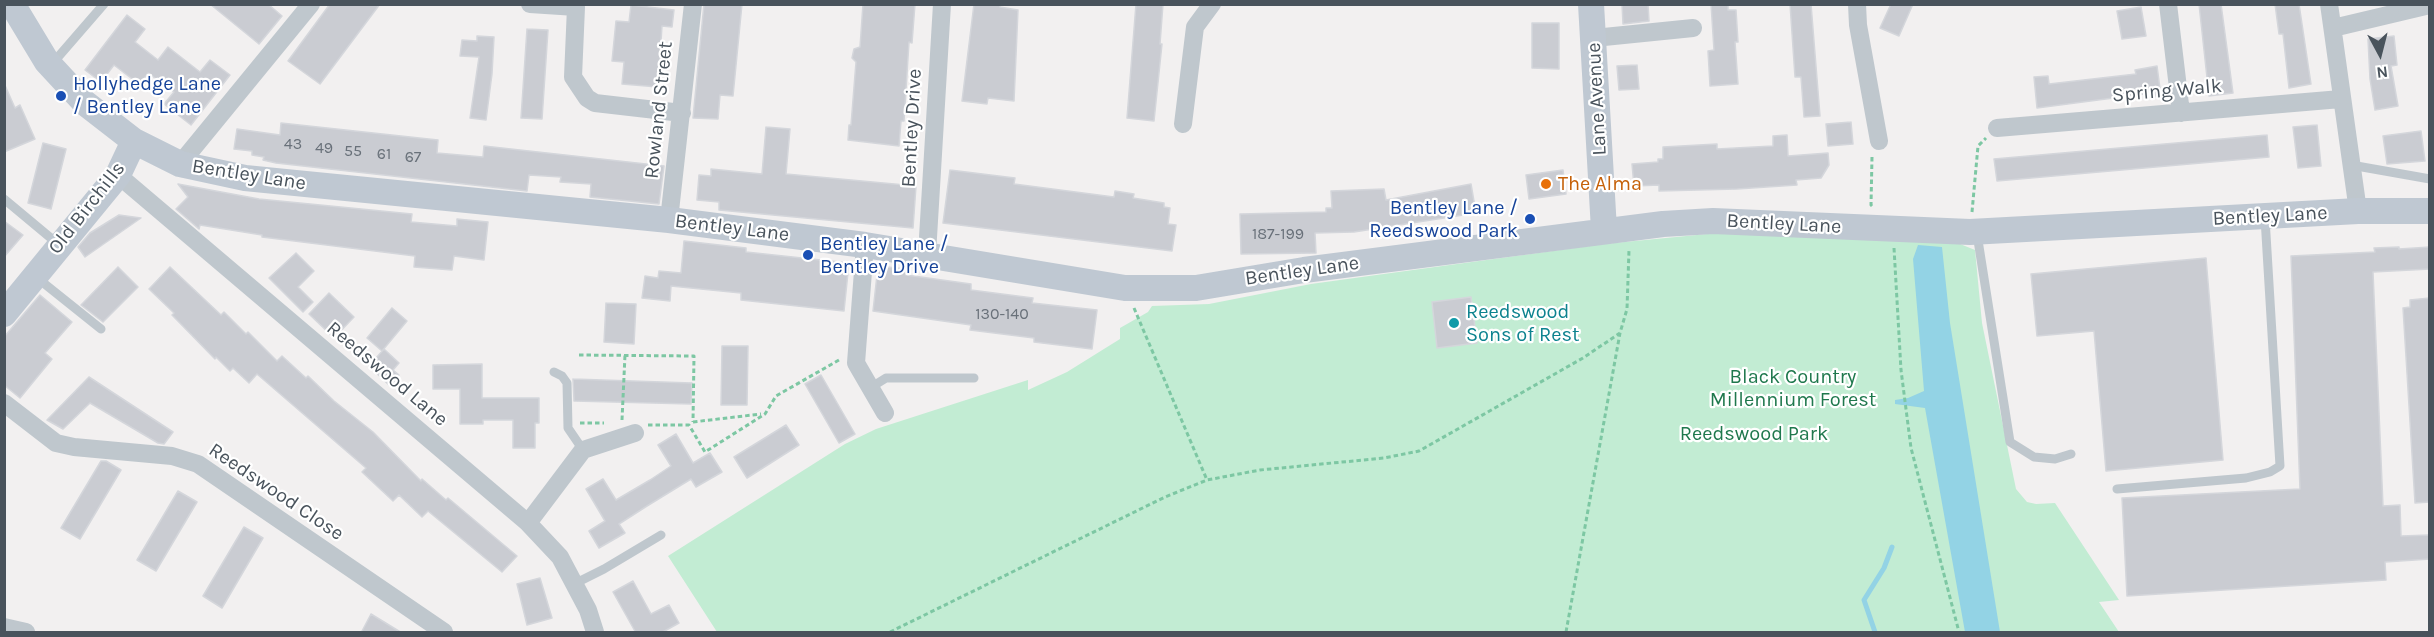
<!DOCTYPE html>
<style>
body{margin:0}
#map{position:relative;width:2434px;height:637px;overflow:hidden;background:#f2f0f0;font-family:Karla,sans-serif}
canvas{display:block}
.frame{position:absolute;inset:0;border:6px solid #49535c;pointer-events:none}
.north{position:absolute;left:2350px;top:24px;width:60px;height:60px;-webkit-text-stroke:4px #fff;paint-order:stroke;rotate:173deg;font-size:16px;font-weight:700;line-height:24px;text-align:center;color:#49535c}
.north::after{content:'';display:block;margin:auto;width:21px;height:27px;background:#49535c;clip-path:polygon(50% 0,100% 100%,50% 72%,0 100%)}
</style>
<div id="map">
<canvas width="2434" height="637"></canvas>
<div class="frame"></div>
<div class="north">N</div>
</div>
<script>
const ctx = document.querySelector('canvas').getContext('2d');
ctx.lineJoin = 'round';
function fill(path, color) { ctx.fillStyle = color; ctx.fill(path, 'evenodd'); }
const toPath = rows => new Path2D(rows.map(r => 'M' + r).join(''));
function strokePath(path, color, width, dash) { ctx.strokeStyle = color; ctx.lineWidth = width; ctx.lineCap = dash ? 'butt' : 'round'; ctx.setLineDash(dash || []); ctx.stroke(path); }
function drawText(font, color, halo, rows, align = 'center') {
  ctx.font = font + ' Karla,sans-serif'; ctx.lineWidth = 4.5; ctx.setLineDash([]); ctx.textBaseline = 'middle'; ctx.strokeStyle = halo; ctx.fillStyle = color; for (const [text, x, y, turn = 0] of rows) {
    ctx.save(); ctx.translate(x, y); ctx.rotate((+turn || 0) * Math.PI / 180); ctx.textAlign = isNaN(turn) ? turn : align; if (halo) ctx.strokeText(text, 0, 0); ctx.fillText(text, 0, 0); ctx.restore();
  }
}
const green = toPath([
 [1707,234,1790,234,1960,244,1975,250,1982,323,2016,489,2027,502,2036,504,2055,503,2119,600,2099,602,2119,632,717,632,668,556,845,444,876,429,1028,380,1028,390,1067,372,1120,339,1120,328,1148,312,1152,306,1209,304,1311,284,1391,273,1604,244]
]);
const water = toPath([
 [1918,245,1942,247,1950,323,2000,632,1965,632,1925,408,1895,404,1895,400,1908,398,1924,391,1913,259]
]);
const stream = toPath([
 [1875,632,1864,600,1884,568,1892,547]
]);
const building = toPath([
 [210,4,268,4,282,16,259,44,210,4],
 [330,4,380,4,320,84,288,61,330,4],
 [704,4,742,4,733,96,720,95,718,119,693,118,704,4],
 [863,4,915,4,912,43,909,42,904,121,901,121,899,146,848,140,849,125,851,125,856,62,852,58,854,49,860,47,863,4],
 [974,4,1000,4,1000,7,1018,10,1014,101,988,98,987,104,962,101,974,4],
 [1136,4,1163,4,1160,44,1162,44,1154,121,1127,118,1136,4],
 [1622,4,1648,4,1649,21,1623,24,1622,4],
 [1711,4,1728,4,1728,10,1736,10,1738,42,1735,42,1738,84,1710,86,1708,51,1714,50,1711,4],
 [1790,4,1811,4,1820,116,1804,117,1801,77,1795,77,1790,4],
 [1891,4,1913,4,1899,36,1880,28,1891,4],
 [2199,4,2221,4,2233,93,2209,96,2199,4],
 [2275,4,2299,4,2311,84,2289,88,2283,34,2279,34,2275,4],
 [631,5,674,10,672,27,662,26,658,87,622,84,624,62,612,61,616,21,629,22,631,5],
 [2141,7,2146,36,2122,39,2117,11,2141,7],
 [127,15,145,29,135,42,158,60,168,47,200,72,210,60,230,75,191,125,164,104,174,92,148,73,140,85,114,65,101,82,85,70,127,15],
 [1532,23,1559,23,1559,69,1532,68,1532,23],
 [527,29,548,30,542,119,521,118,527,29],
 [477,36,494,37,492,74,486,120,470,118,479,57,460,56,462,40,477,41,477,36],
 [2394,36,2397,65,2391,66,2398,106,2375,110,2370,79,2368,39,2394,36],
 [1637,65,1639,89,1619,90,1617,66,1637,65],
 [2157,66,2161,96,2144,98,2144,94,2037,108,2034,77,2048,76,2049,84,2136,74,2135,70,2157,66],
 [4,83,15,108,20,105,35,139,4,152,4,83],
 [1851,122,1853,144,1828,146,1826,124,1851,122],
 [281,123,438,140,437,153,483,157,484,146,664,166,659,204,590,197,591,184,560,182,561,177,529,175,527,191,276,163,263,160,264,157,252,155,252,151,234,149,237,129,280,135,281,123],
 [2317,125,2321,166,2298,168,2293,127,2317,125],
 [766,127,790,129,786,174,916,186,913,228,719,210,719,202,697,200,699,175,711,176,711,169,762,174,766,127],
 [2421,131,2425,161,2387,164,2383,136,2421,131],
 [1787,135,1788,156,1828,153,1829,165,1821,178,1796,180,1797,185,1737,189,1659,191,1659,185,1634,186,1632,164,1658,162,1658,159,1663,159,1663,147,1717,144,1717,149,1773,146,1773,136,1787,135],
 [2267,135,2269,157,1997,181,1994,159,2267,135],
 [43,143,66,149,51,209,28,203,43,143],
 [950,170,1015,178,1014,184,1114,197,1115,191,1134,194,1133,198,1164,203,1164,207,1170,208,1168,224,1176,225,1172,251,943,223,950,170],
 [1563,170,1566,194,1529,199,1526,175,1563,170],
 [178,184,259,199,412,214,411,222,457,226,457,219,488,222,484,260,454,256,452,270,414,267,415,256,262,237,262,235,200,225,199,229,176,209,188,197,178,184],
 [1471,184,1476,213,1354,232,1315,233,1316,253,1241,254,1240,214,1326,212,1326,208,1332,208,1331,191,1384,189,1386,200,1471,184],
 [119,215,141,218,85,257,78,247,90,233,119,215],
 [4,221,23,235,4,257,4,221],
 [684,241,746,248,746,252,849,263,844,311,741,300,741,293,671,286,670,301,642,298,645,276,658,278,659,271,681,273,684,241],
 [2399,247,2399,249,2430,247,2430,269,2373,272,2383,506,2400,505,2401,536,2430,535,2430,559,2385,562,2386,580,2127,596,2122,498,2300,489,2291,256,2375,252,2374,248,2399,247],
 [296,253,314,271,298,287,313,302,303,312,269,278,296,253],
 [2206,258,2223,460,2106,471,2094,331,2037,336,2031,274,2206,258],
 [878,266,906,269,906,275,971,284,971,290,1033,298,1032,303,1097,310,1092,349,1034,342,1034,338,970,330,971,325,873,311,878,266],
 [118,267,138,287,103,322,81,305,118,267],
 [170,267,221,315,224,312,246,334,248,332,277,361,282,356,306,378,308,376,334,401,373,432,421,481,422,479,446,500,448,498,517,556,502,572,428,511,422,517,399,495,393,501,362,472,366,468,257,374,249,383,233,368,230,371,216,357,215,359,172,315,174,313,149,289,170,267],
 [329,293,354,317,334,338,309,314,329,293],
 [40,295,72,322,45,353,52,359,20,398,4,385,4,337,40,295],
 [1471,297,1477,343,1437,348,1432,302,1471,297],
 [2430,298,2430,502,2415,503,2403,308,2410,307,2410,300,2430,298],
 [606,303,636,304,634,344,604,342,606,303],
 [392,308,407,321,382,351,367,338,392,308],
 [722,346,748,346,747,405,721,405,722,346],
 [384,349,399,363,393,370,399,375,390,386,369,366,384,349],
 [482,364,482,398,539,398,539,423,535,423,535,448,513,448,513,420,483,420,483,424,460,424,460,389,433,389,433,365,482,364],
 [821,375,855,434,839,443,805,384,821,375],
 [89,377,173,432,164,444,158,443,90,403,63,429,47,420,89,377],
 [573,379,692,383,691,404,574,401,573,379],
 [786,425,799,445,747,478,734,457,786,425],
 [676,434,693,463,710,453,722,472,696,487,691,479,647,506,619,524,625,533,599,548,589,531,605,521,586,489,603,479,616,500,650,480,671,466,658,445,676,434],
 [101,461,106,461,121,470,80,539,61,528,101,461],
 [178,491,197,502,156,571,137,560,178,491],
 [244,527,263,538,222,608,203,596,244,527],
 [540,578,552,618,527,625,517,584,540,578],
 [633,581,651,614,669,605,679,623,661,633,636,633,613,592,633,581],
 [371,614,402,633,361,633,371,614]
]);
const path = toPath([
 [1872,157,1871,205,1873,207],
 [1972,212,1978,146,1986,138],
 [1894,248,1901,370,1911,448,1959,632],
 [1134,308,1207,480],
 [579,355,694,356,693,422],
 [622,420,625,355],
 [693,422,761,414],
 [580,423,604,423],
 [648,425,689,425,705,452,765,414,776,396,839,360],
 [890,632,1165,497,1207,480,1260,470,1384,458,1419,451,1583,358,1620,333,1627,309,1629,250],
 [1566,632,1620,333]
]);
const lane = toPath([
 [52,64,104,4],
 [2351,165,2430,179],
 [4,199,58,244],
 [1977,234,2010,442,2034,457,2055,459,2071,454],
 [36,277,101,329],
 [554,372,562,376,567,383,568,428,583,450],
 [870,388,886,378,974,378],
 [2117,489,2246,478,2270,472,2280,466,2265,218],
 [574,584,604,569,661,535]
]);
const street = toPath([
 [530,4,576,7,573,77,587,98,595,103,682,113],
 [1857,4,1858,25,1879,141],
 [2168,4,2181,113],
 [2329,4,2358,211],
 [2333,28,2430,5],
 [1594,38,1693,28],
 [1183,124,1195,27,1212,4],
 [1997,128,2341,99],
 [180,164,311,4],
 [118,175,528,523,560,557,588,610,595,632],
 [669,220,693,4],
 [865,245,856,363,885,413],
 [927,254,942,4],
 [4,403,56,443,74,447,172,456,198,464,444,632],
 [528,523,583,450,635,433],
 [4,627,26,632]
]);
const secondary = toPath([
 [12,4,47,62,85,103,134,141,180,164,245,178,669,220,865,245,1125,288,1196,288,1304,270,1663,224,1713,221,1970,232,2358,211,2430,211],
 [1591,4,1604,230],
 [4,314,118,175,134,141]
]);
const markers = [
 [61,96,6,"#1a4fb4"],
 [1546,184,6,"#e8710a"],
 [1530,219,6,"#1a4fb4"],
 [808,255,6,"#1a4fb4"],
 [1454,323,6,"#0f9aa8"]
];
const numberNames = [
 ["43",293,144],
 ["49",324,148],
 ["55",353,151],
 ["61",384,154],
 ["67",413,157],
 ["187-199",1278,234],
 ["130-140",1002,314]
];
const transitNames = [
 ["Hollyhedge Lane",73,84],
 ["/ Bentley Lane",73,107],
 ["Bentley Lane /",1518,208,"right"],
 ["Reedswood Park",1518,231,"right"],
 ["Bentley Lane /",820,244],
 ["Bentley Drive",820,267]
];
const streetNames = [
 ["Spring Walk",2167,91,-5],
 ["Lane Avenue",1597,99,-93],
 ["Rowland Street",659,110,-84],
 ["Bentley Drive",912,128,-87],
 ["Bentley Lane",249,175,9],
 ["Old Birchills",87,208,-52],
 ["Bentley Lane",2270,216,-3],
 ["Bentley Lane",1784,224,3],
 ["Bentley Lane",732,228,7],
 ["Bentley Lane",1302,271,-8],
 ["Reedswood Lane",387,374,40],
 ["Reedswood Close",276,492,34]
];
const foodNames = [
 ["The Alma",1558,184]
];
const cultureNames = [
 ["Reedswood",1466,312],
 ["Sons of Rest",1466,335]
];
const parkNames = [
 ["Black Country",1793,377],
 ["Millennium Forest",1793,400],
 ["Reedswood Park",1754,434]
];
fill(green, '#c2ecd3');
fill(water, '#93d3e5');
strokePath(stream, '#93d3e5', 5);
fill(building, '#caccd2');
strokePath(building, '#d4d6db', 1.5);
strokePath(path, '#7dc7a3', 3, [4.5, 3]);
strokePath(lane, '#bfc7cd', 9);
strokePath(street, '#bfc7cd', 18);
strokePath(secondary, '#bfc8d2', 26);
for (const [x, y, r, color] of markers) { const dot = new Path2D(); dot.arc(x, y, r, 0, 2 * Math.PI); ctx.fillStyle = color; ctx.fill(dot); strokePath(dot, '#fff', 2); }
drawText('16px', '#69717a', null, numberNames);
drawText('20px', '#164399', '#fff', transitNames, 'left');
drawText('20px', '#49535c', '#fff', streetNames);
drawText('20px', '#c56008', '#fff', foodNames, 'left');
drawText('20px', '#0d838f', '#fff', cultureNames, 'left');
drawText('20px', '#1f784d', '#fff', parkNames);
</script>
